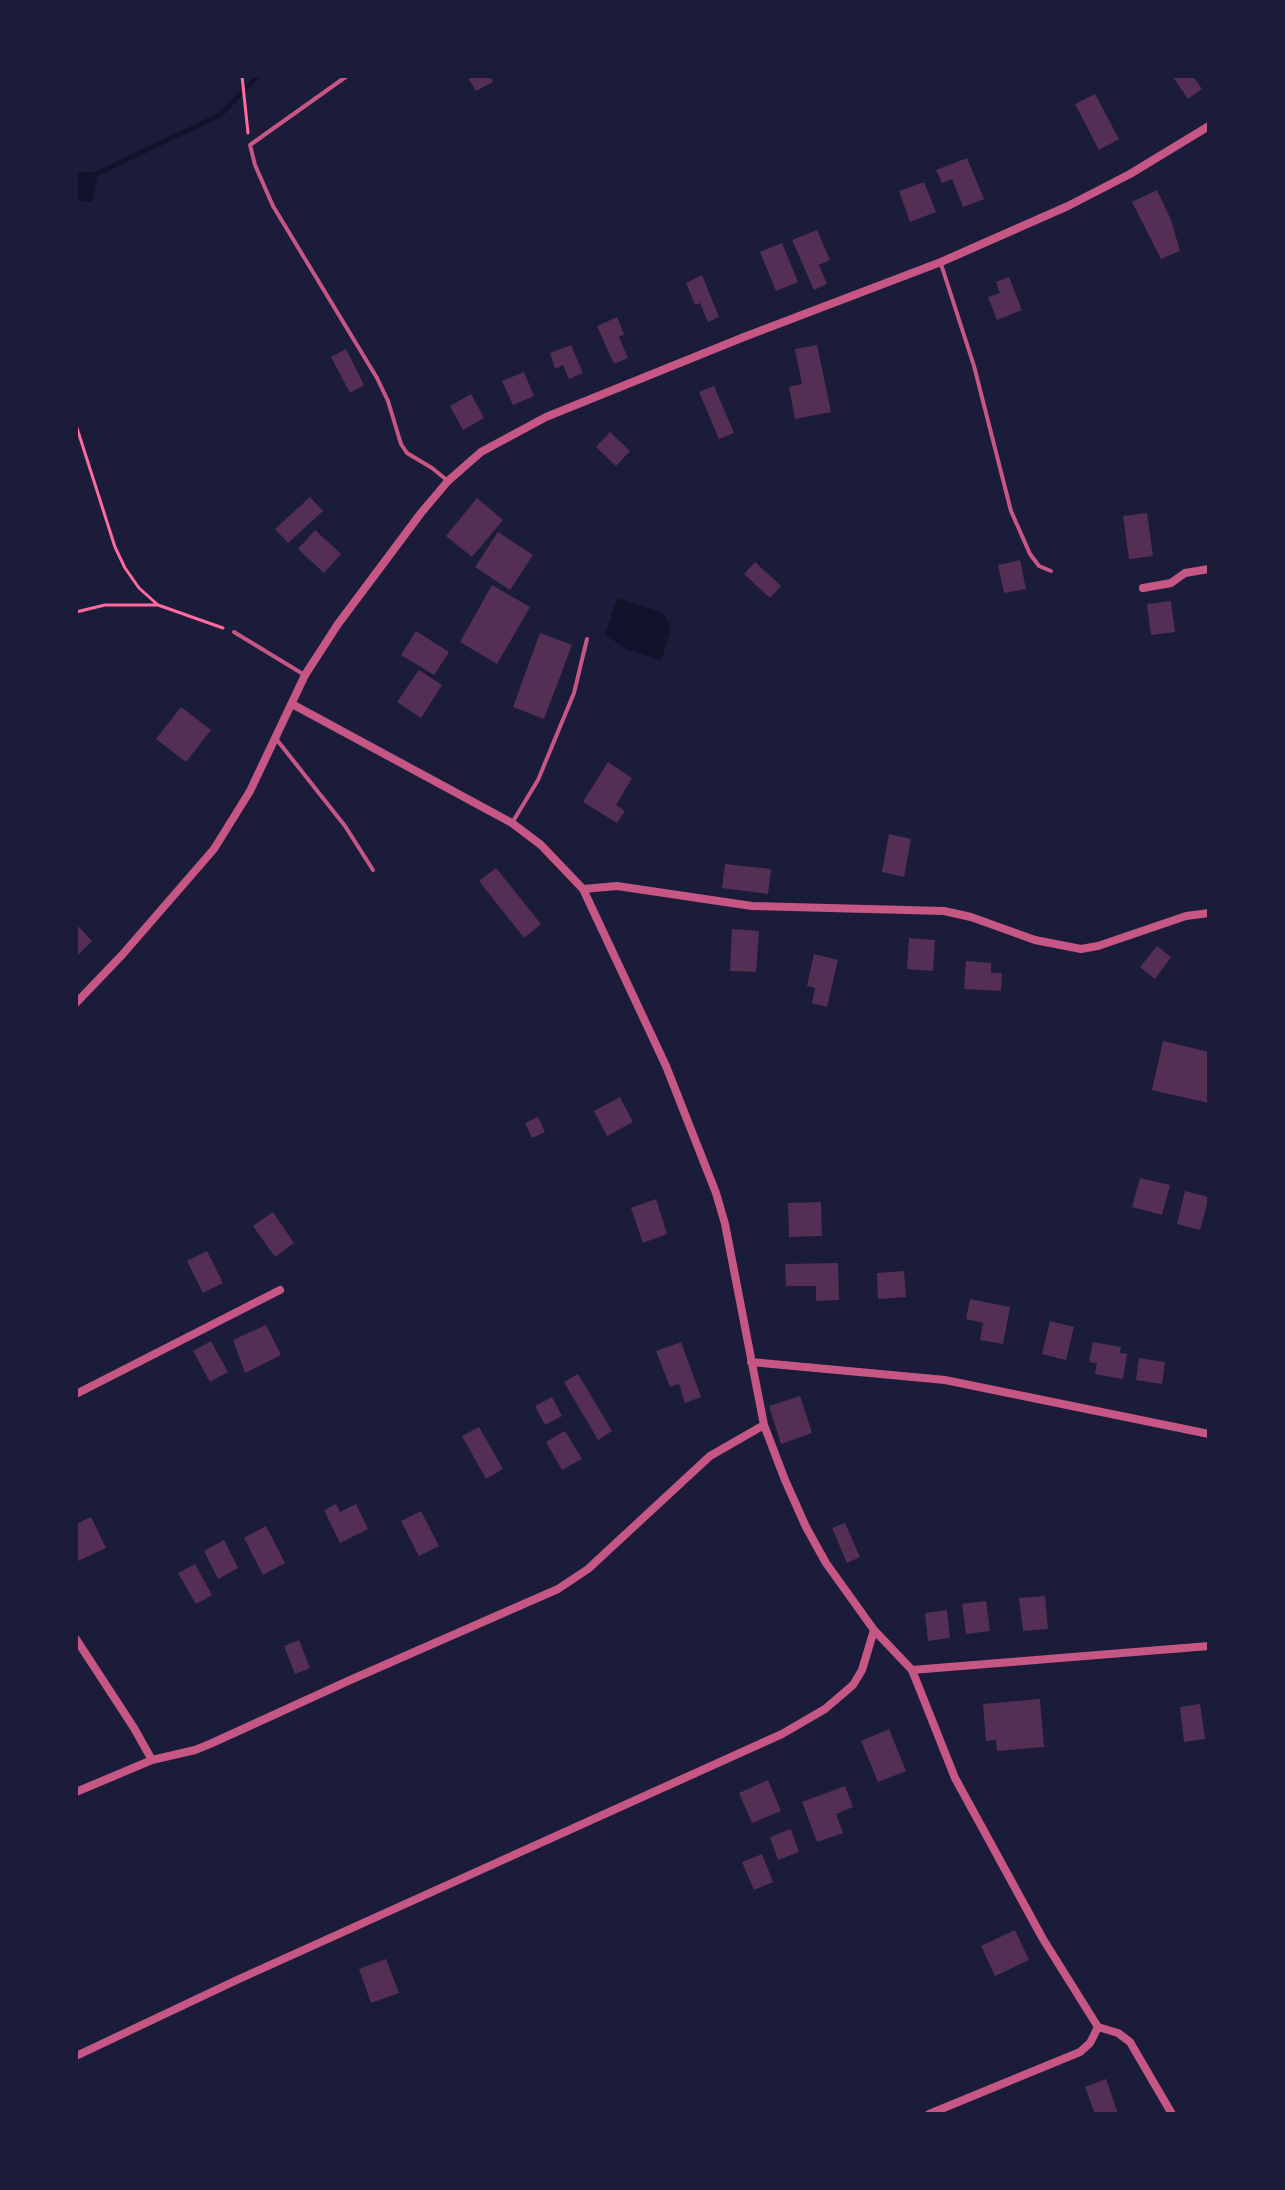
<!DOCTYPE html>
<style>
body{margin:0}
#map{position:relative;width:1285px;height:2190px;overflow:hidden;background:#1b1b3a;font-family:Mulish,sans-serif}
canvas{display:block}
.frame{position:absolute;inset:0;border:78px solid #1b1b3a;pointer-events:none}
</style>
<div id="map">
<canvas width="1285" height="2190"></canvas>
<div class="frame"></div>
</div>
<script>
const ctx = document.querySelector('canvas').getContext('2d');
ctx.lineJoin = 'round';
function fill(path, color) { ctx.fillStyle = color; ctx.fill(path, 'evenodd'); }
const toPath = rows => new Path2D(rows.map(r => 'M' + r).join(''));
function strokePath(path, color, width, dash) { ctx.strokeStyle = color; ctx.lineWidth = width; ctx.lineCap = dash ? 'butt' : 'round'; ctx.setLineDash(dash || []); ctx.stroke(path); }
const water = toPath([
 [76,172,98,173,92,202,76,200],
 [617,598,664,613,671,629,661,660,628,650,605,635]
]);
const stream = toPath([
 [98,173,220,115,258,76]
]);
const building = toPath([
 [467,76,490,76,493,82,476,91],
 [1172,76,1193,76,1202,89,1188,99],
 [1095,94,1119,139,1099,150,1075,104],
 [967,158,984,199,963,207,952,179,942,183,936,170],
 [924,182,936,212,910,222,899,191],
 [1157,190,1171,220,1180,251,1161,259,1132,202],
 [817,230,830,260,819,265,827,284,814,290,792,240],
 [782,243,798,282,776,291,760,252],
 [702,275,719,317,708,322,700,303,695,305,686,283],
 [1009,277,1022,310,997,320,988,297,1000,293,996,282],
 [617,317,624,334,619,337,628,358,614,364,597,326],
 [571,345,583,373,569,379,563,365,555,369,550,353],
 [817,345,831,412,795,419,789,387,802,384,795,349],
 [346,349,364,385,350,393,331,357],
 [524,372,534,396,513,405,502,381],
 [714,386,734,433,719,439,699,392],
 [471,394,484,418,463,430,450,406],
 [610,432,630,451,616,466,596,447],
 [310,497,323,511,288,543,275,529],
 [477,498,503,520,472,557,446,536],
 [1147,513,1153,556,1129,559,1123,516],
 [315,530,341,554,324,573,298,549],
 [498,532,533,555,510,590,475,567],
 [1020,560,1026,589,1004,593,998,565],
 [755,562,781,586,770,598,744,574],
 [492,585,530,607,497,664,460,642],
 [1171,601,1175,632,1151,635,1147,604],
 [416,631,449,652,434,675,401,655],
 [540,633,572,645,544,719,513,707],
 [419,670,442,685,421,718,397,702],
 [181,707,211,730,186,762,156,739],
 [608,762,632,778,616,805,625,811,617,823,583,802],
 [889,834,911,839,904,877,882,872],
 [725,864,771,869,768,894,722,888],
 [496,868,541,924,524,938,479,881],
 [76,924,92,941,76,957],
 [732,929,759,931,756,972,730,971],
 [909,938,935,940,933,971,907,969],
 [1157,946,1171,957,1155,979,1140,967],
 [814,954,838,960,827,1007,812,1003,815,988,807,986],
 [966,961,991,963,991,973,1002,973,1001,991,964,989],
 [1163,1041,1209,1052,1209,1103,1152,1090],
 [620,1097,633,1122,607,1136,594,1111],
 [538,1117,545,1132,532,1138,525,1123],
 [1140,1178,1170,1185,1162,1215,1132,1207],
 [1185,1191,1209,1197,1200,1230,1177,1224],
 [656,1199,667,1234,643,1243,631,1208],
 [821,1202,822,1236,789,1237,788,1203],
 [273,1212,294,1243,275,1257,253,1226],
 [207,1251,223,1283,203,1293,187,1261],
 [838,1263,839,1300,816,1301,816,1286,786,1286,785,1264],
 [904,1271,906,1297,878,1299,877,1273],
 [970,1299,1010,1307,1003,1344,980,1340,983,1323,966,1319],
 [1050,1321,1074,1327,1066,1360,1042,1354],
 [266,1325,281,1355,245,1373,233,1340],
 [211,1341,228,1372,210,1382,193,1351],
 [681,1342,701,1397,685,1403,679,1384,670,1387,656,1351],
 [1093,1342,1121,1347,1120,1353,1127,1354,1123,1379,1095,1374,1097,1363,1089,1362],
 [1139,1358,1165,1362,1162,1384,1136,1380],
 [578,1374,612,1431,598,1440,564,1382],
 [800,1396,812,1433,781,1444,769,1406],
 [552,1397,562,1416,545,1425,535,1406],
 [479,1427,503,1469,486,1479,462,1436],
 [565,1431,582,1459,562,1470,546,1442],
 [336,1504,340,1512,356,1504,368,1529,340,1543,324,1510],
 [421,1511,439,1546,419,1556,401,1521],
 [91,1517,106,1548,76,1562,76,1524],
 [845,1523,860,1557,847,1563,832,1528],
 [266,1526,285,1563,263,1575,244,1538],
 [224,1540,238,1568,218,1579,204,1551],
 [195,1564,212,1595,196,1604,178,1573],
 [1045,1596,1048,1629,1023,1631,1019,1598],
 [986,1601,990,1631,966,1634,962,1604],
 [947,1610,950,1638,928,1641,925,1613],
 [299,1640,310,1668,295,1674,284,1646],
 [1040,1699,1044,1747,997,1751,996,1740,986,1741,983,1704],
 [1200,1704,1205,1739,1184,1742,1180,1707],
 [889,1729,906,1771,878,1782,861,1741],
 [768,1780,781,1811,752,1823,739,1793],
 [845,1786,853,1807,836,1814,843,1833,817,1842,802,1802],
 [791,1829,799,1852,778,1860,770,1837],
 [762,1854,773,1882,754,1890,742,1862],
 [1015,1930,1029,1960,995,1976,981,1946],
 [386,1959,399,1993,371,2003,359,1969],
 [1106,2079,1118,2114,1095,2114,1085,2087]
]);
const path = toPath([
 [242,76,248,133],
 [76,425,115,547,125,568,139,588,158,605],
 [76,612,105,605,158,605,223,628]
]);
const service = toPath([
 [347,76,250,145,255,165,273,206,377,378,388,401,401,444,407,453,432,468,448,481],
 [941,264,974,366,1011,511,1030,554,1039,566,1051,571],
 [234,632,303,674],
 [277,740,345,826,373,870],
 [512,823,538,780,574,693,587,639]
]);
const minor = toPath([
 [1143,588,1171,583,1185,573,1209,569],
 [292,704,512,823,541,845,583,889,666,1066,716,1193,725,1224,764,1425,785,1480,806,1527,826,1563,874,1630,912,1670,955,1778,1043,1939,1098,2027,1118,2033,1130,2042,1172,2114],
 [583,889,617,886,752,906,944,911,971,917,1035,940,1081,949,1098,946,1186,916,1209,913],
 [76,1003,122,955,214,849,250,791,305,675,338,624,421,513,448,481,481,452,546,417,744,337,941,262,1068,206,1130,174,1209,126],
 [751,1362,945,1380,1209,1434],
 [76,1394,280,1290],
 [76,1639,134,1728,152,1760],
 [912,1670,1209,1646],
 [76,1792,152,1760,195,1750,210,1744,348,1681,558,1589,588,1569,710,1456,764,1425],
 [76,2056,239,1979,782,1734,825,1709,853,1685,862,1670,874,1630],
 [929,2114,1080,2052,1090,2043,1098,2027]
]);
fill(water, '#12122b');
strokePath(stream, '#12122b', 5);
fill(building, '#542f53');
strokePath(path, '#ff6b9d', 3);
strokePath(service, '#c65784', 4);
strokePath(minor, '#c65784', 8);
</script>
